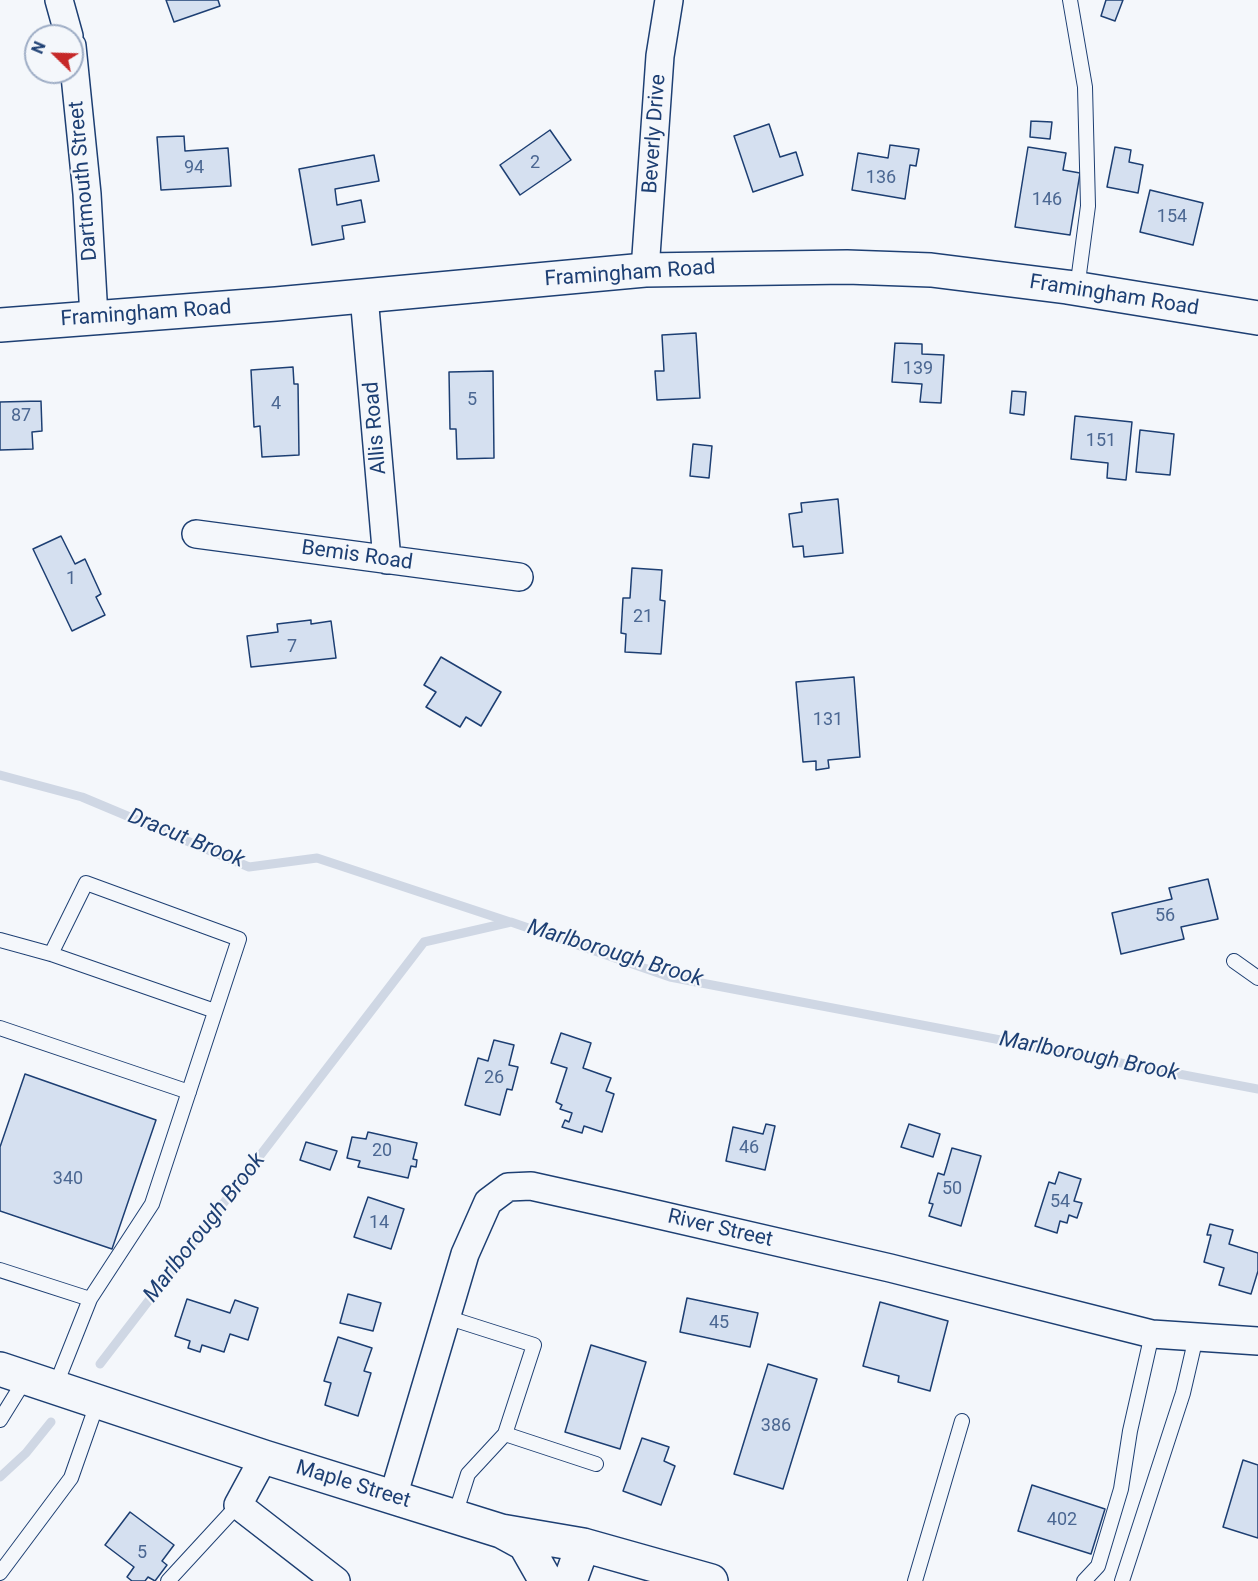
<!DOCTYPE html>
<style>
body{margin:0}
#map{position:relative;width:1258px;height:1581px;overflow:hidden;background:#f4f7fb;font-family:Roboto,sans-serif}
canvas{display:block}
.north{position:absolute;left:24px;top:24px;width:60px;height:60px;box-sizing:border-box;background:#f4f7fb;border:2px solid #9eadc5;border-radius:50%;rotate:293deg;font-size:16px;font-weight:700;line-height:24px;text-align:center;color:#1d3f73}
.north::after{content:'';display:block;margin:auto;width:21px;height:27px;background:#c62828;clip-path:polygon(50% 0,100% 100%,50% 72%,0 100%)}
</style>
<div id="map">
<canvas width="1258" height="1581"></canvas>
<div class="north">N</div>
</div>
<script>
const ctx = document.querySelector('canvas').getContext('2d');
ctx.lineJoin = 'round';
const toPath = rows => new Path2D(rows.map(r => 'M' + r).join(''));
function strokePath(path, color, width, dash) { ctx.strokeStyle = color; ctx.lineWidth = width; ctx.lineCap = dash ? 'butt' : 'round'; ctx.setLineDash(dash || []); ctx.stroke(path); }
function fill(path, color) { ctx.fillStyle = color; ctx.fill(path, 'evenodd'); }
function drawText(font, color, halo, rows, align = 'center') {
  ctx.font = font + ' Roboto,sans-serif'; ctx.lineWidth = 4.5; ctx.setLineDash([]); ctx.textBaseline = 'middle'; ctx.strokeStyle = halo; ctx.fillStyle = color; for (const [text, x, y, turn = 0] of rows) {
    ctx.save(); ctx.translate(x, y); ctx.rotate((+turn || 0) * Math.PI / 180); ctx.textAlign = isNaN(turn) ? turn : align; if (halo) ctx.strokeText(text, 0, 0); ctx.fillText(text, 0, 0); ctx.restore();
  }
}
const stream = toPath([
 [0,775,82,797,249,867,317,858,510,922],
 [100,1364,424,942,511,922,670,977,1258,1089],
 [0,1477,26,1453,51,1422]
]);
const building = toPath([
 [166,0,218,0,220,6,174,22,166,0],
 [1106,0,1123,0,1115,21,1101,16,1106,0],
 [1031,121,1052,122,1050,139,1030,137,1031,121],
 [769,124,780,157,796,152,803,175,753,192,734,136,769,124],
 [550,130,571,160,520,195,500,165,550,130],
 [184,136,185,151,228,148,231,186,161,190,157,137,184,136],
 [890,145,919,149,916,166,910,165,905,199,852,190,858,153,888,158,890,145],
 [1028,147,1066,153,1063,170,1080,173,1070,235,1015,227,1028,147],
 [1115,147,1131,150,1129,162,1143,165,1138,193,1107,187,1115,147],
 [374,155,379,181,335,189,337,205,361,200,365,222,342,226,344,239,312,245,299,169,374,155],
 [1150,190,1203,203,1193,245,1140,232,1150,190],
 [696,333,700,398,657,400,655,371,664,371,662,335,696,333],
 [895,343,922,344,922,354,944,355,941,403,920,402,922,384,892,382,895,343],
 [293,367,294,384,298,384,299,455,262,457,260,426,254,427,251,370,293,367],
 [493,371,494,458,457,459,456,429,450,429,449,372,493,371],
 [1012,391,1026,392,1024,415,1010,413,1012,391],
 [41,401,42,431,32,432,33,449,0,450,0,402,41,401],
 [1075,416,1132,422,1126,480,1107,478,1108,463,1071,459,1075,416],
 [1140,430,1174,434,1170,475,1136,472,1140,430],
 [693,444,712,446,709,478,690,476,693,444],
 [838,499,843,553,804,557,803,546,793,547,789,514,802,512,801,503,838,499],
 [61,536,75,564,85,559,101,594,96,597,105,615,72,631,33,549,61,536],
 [632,568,662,570,660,600,665,601,661,654,625,652,626,634,621,633,623,598,630,598,632,568],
 [311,620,311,624,331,621,336,658,251,667,247,636,278,632,277,624,311,620],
 [441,657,501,692,481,726,466,717,460,727,426,707,436,692,424,685,441,657],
 [854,677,860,757,828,760,829,768,816,770,816,761,803,762,796,682,854,677],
 [1208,879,1218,919,1181,927,1184,939,1121,954,1112,913,1172,899,1169,888,1208,879],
 [561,1033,591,1043,583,1068,611,1078,606,1091,614,1094,602,1132,584,1126,582,1133,562,1127,565,1120,569,1122,572,1113,560,1109,562,1105,556,1102,567,1068,551,1063,561,1033],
 [494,1040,514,1045,509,1065,518,1067,512,1090,507,1089,500,1115,465,1105,478,1058,488,1061,494,1040],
 [25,1074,156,1120,112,1249,0,1211,0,1147,25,1074],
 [766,1124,775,1126,765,1170,726,1161,733,1127,763,1134,766,1124],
 [909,1124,940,1134,933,1157,901,1147,909,1124],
 [368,1132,417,1143,413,1159,417,1160,416,1167,411,1166,408,1178,358,1167,360,1161,347,1158,352,1137,366,1139,368,1132],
 [306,1142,337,1151,330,1170,300,1160,306,1142],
 [952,1148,981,1156,961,1226,929,1216,933,1204,929,1203,938,1173,944,1175,952,1148],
 [1059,1172,1081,1179,1074,1201,1082,1203,1077,1218,1069,1215,1067,1223,1060,1221,1057,1233,1035,1226,1049,1182,1055,1184,1059,1172],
 [368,1197,404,1209,391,1249,354,1237,368,1197],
 [1210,1224,1233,1230,1229,1244,1258,1253,1258,1271,1251,1294,1219,1285,1224,1268,1204,1262,1211,1235,1207,1235,1210,1224],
 [348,1294,381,1303,373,1331,340,1323,348,1294],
 [687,1298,758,1313,750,1347,680,1332,687,1298],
 [187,1299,230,1313,235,1300,258,1308,248,1340,230,1334,224,1352,202,1345,200,1352,188,1348,190,1341,175,1336,187,1299],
 [880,1302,948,1321,930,1391,898,1382,899,1376,863,1366,880,1302],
 [338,1337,372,1348,364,1371,371,1373,358,1416,325,1405,331,1383,324,1381,338,1337],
 [591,1345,646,1362,620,1449,565,1432,591,1345],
 [768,1364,817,1379,783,1489,734,1474,768,1364],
 [642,1438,669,1447,664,1461,675,1466,661,1505,623,1491,642,1438],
 [1243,1460,1258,1465,1258,1538,1223,1527,1243,1460],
 [1032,1485,1105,1509,1091,1554,1018,1531,1032,1485],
 [130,1512,174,1545,162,1561,167,1565,155,1581,148,1577,145,1581,132,1581,127,1577,134,1567,105,1545,130,1512]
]);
const service = toPath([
 [1070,0,1085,87,1088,206,1077,289],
 [0,940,51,954,215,1011],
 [51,954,86,883,239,939,152,1204,90,1299,55,1387],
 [1234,961,1258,978],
 [0,1028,189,1092],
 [0,1270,90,1299],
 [446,1317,534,1345,505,1434,468,1474,455,1515],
 [0,1420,26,1378],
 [505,1434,596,1464],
 [0,1573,71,1478,98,1401],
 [168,1581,238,1505],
 [915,1581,962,1421],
 [1084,1581,1098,1566,1121,1489,1130,1431,1152,1334],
 [1122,1581,1183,1393,1196,1337]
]);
const minor = toPath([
 [59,0,69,36],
 [72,46,87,194,94,317],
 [645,270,660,56,669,0],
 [364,296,387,560],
 [196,534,519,577],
 [264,1457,238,1505,336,1581],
 [393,1497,465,1254,488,1202,508,1187,531,1186,612,1204,890,1268,1152,1334,1258,1341]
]);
const tertiary = toPath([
 [0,325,276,304,645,270,847,267,931,270,1067,287,1258,318]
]);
const secondary = toPath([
 [0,1369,264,1457,501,1531,583,1545,711,1581],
 [503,1532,525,1544,546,1581],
 [570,1581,583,1545]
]);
const numberNames = [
 ["2",535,163],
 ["94",194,168],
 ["136",881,178],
 ["146",1047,200],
 ["154",1172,217],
 ["139",918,369],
 ["5",472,400],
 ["4",276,404],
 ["87",21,416],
 ["151",1101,441],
 ["1",71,579],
 ["21",643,617],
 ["7",292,647],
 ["131",828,720],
 ["56",1165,916],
 ["26",494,1078],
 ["46",749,1148],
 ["20",382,1151],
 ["340",68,1179],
 ["50",952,1189],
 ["54",1060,1202],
 ["14",379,1223],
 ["45",719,1323],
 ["386",776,1426],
 ["402",1062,1520],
 ["5",142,1553]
];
const streetNames = [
 ["Beverly Drive",655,134,-86],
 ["Dartmouth Street",84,181,-95],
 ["Framingham Road",630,274,-4],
 ["Framingham Road",1114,296,9],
 ["Framingham Road",146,314,-4],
 ["Allis Road",376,428,-95],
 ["Bemis Road",357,556,8],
 ["River Street",720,1229,13],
 ["Maple Street",353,1485,17]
];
const waterNames = [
 ["Dracut Brook",186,839,22],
 ["Marlborough Brook",615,954,17],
 ["Marlborough Brook",1089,1057,11],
 ["Marlborough Brook",205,1228,-52]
];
strokePath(stream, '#cfd7e4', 9);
fill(building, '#d5e0f0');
strokePath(building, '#1d3f73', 1.5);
strokePath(service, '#1d3f73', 16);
strokePath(minor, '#1d3f73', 30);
strokePath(tertiary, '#1d3f73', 36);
strokePath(secondary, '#1d3f73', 36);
strokePath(service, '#f4f7fb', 14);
strokePath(minor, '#f4f7fb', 27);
strokePath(tertiary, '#f4f7fb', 33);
strokePath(secondary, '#f4f7fb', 33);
drawText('18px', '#4b6792', null, numberNames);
drawText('21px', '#1d3f73', '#f4f7fb', streetNames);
drawText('italic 22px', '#1d3f73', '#f4f7fb', waterNames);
</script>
